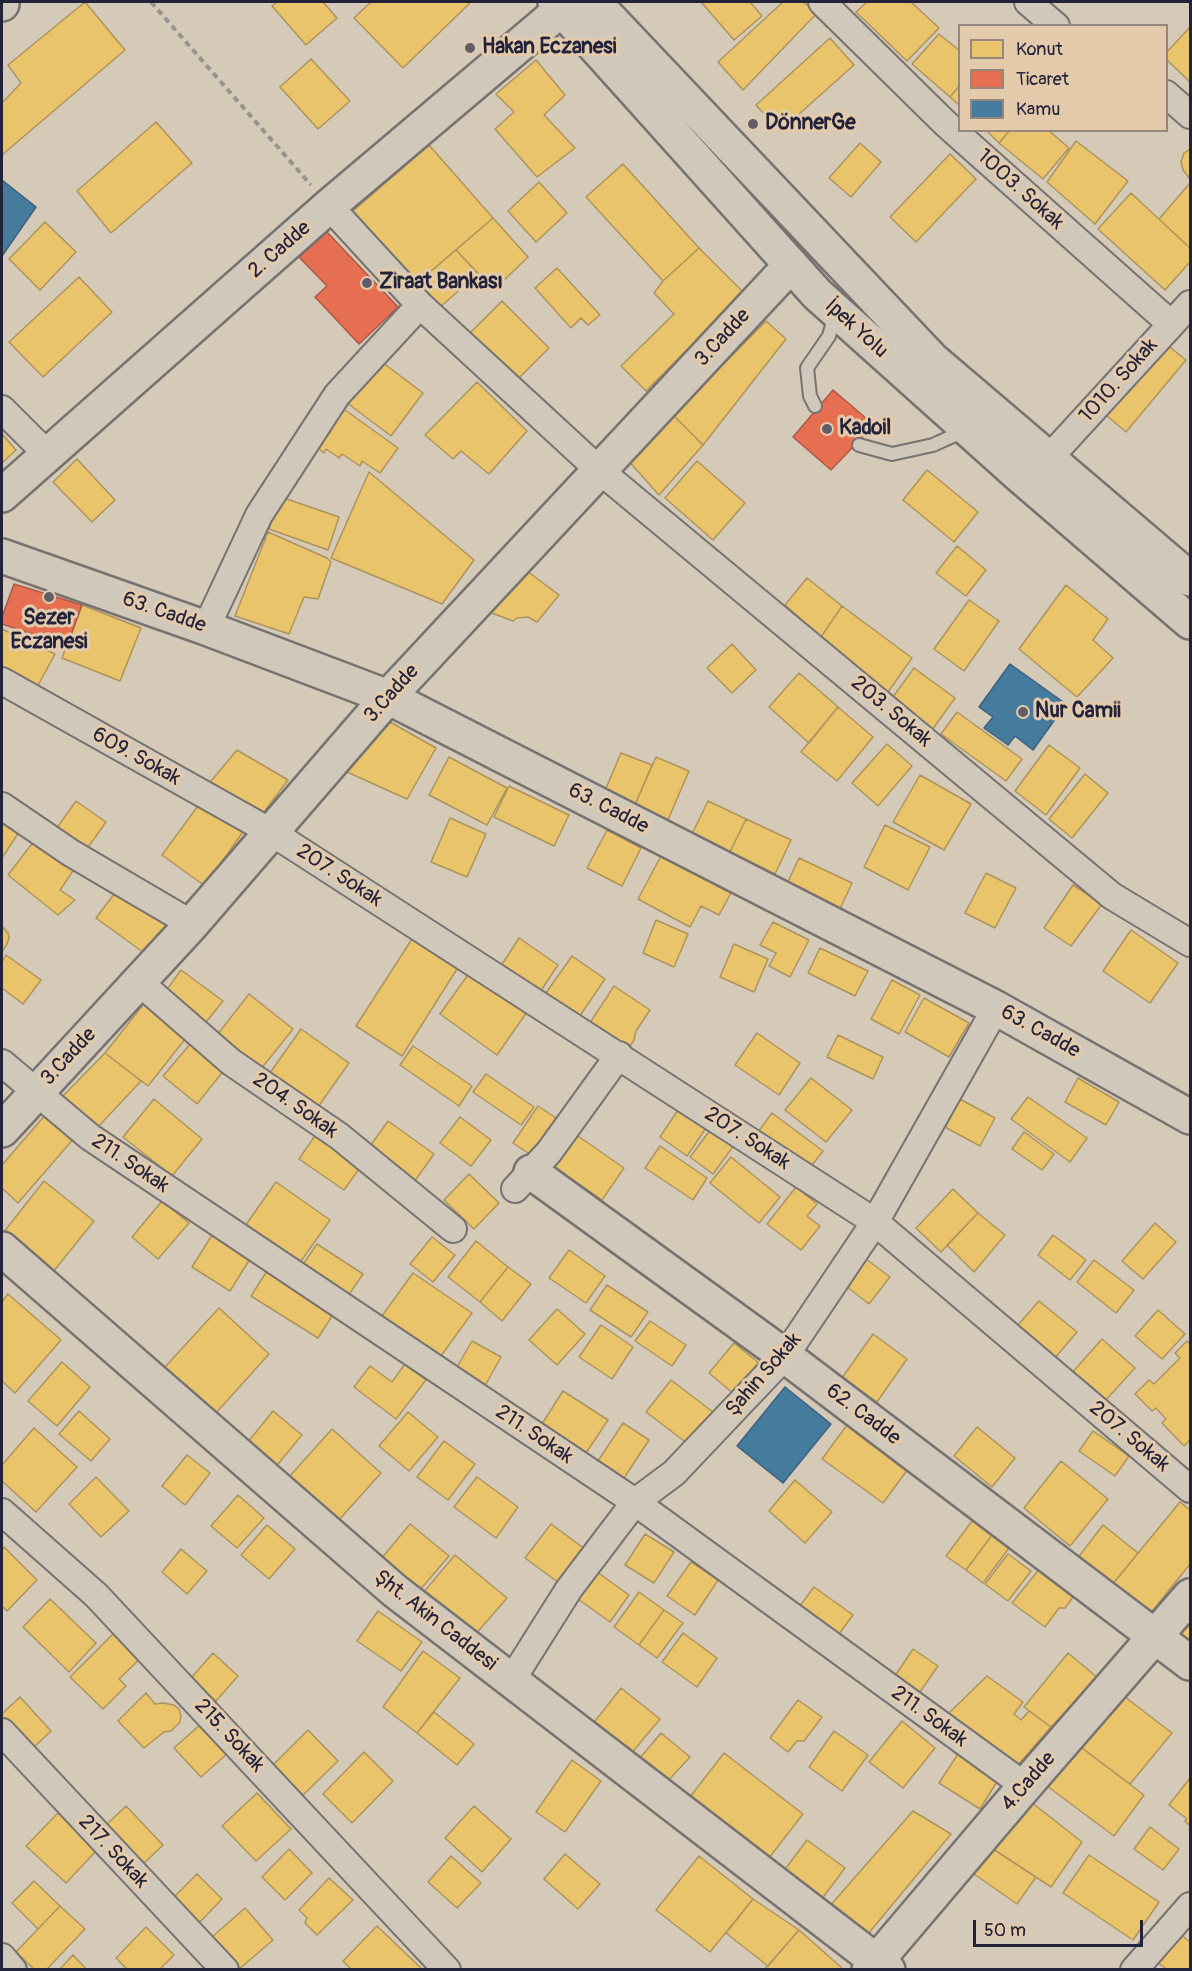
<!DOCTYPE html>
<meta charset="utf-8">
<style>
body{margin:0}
#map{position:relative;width:1192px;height:1971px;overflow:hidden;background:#d5c9b8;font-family:Pangolin,sans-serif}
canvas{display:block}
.frame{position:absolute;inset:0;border:3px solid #22223b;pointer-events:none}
.legend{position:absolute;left:958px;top:24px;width:210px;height:108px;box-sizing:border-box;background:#e2caab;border:2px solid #95877e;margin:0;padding:8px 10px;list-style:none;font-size:18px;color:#22223b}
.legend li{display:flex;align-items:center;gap:12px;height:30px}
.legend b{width:30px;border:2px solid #95877e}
.scale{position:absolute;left:973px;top:1920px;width:170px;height:27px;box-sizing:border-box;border:3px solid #22223b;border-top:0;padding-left:8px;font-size:18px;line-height:21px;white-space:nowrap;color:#22223b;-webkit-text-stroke:4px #e2caab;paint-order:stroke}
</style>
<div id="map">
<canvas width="1192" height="1971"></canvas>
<div class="frame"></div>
<ul class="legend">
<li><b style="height:16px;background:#e9c46a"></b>Konut</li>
<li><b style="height:16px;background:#e76f51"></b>Ticaret</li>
<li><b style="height:16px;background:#457b9d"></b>Kamu</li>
</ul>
<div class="scale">50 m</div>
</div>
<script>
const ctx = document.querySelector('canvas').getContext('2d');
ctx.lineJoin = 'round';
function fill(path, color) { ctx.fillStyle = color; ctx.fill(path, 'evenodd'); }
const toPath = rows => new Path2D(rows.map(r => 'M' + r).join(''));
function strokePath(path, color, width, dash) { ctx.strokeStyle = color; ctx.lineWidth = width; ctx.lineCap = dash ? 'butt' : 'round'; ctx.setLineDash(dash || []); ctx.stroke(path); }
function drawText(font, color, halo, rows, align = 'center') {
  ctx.font = font + ' Pangolin,sans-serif'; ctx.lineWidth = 6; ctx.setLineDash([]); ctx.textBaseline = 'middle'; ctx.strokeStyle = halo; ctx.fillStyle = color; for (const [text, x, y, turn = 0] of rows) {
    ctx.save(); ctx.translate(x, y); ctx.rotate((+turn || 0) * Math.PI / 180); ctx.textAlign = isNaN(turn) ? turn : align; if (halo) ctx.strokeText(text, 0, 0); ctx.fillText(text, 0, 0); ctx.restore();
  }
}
const homes = toPath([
 [85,2,125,50,2,155,2,103,21,83,8,65,85,2],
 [277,2,323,2,337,18,306,45,272,6,277,2],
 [371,2,471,2,403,68,354,18,371,2],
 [701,2,750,2,762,16,734,40,701,2],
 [783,2,803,2,817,13,743,90,718,62,783,2],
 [867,2,911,2,939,28,907,61,856,12,867,2],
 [1190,27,1190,82,1166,59,1166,53,1190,27],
 [939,34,960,51,960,85,950,97,912,64,939,34],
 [830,38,854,65,780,131,756,105,830,38],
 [311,59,350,101,318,129,280,87,311,59],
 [536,60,565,95,544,115,575,148,537,177,495,129,514,112,496,94,536,60],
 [960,85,960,106,950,97,960,85],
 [156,122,192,163,111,233,77,191,156,122],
 [986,130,1010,130,999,143,986,130],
 [1010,130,1048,130,1069,148,1043,179,999,143,1010,130],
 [1076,141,1128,181,1095,224,1047,182,1076,141],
 [860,143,881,162,851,197,829,178,860,143],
 [429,145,493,218,416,284,353,211,429,145],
 [1190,149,1190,179,1183,170,1181,162,1184,153,1190,149],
 [950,154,976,179,916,242,890,217,950,154],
 [623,164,699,248,663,281,586,197,623,164],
 [539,182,567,213,536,242,508,211,539,182],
 [1190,183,1190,248,1159,219,1190,183],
 [1131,193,1190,248,1190,262,1165,290,1098,229,1131,193],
 [493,218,528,257,494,290,456,250,493,218],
 [45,222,76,252,40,290,9,259,45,222],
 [699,248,744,293,646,391,621,366,674,314,654,293,663,281,699,248],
 [456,250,478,274,440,307,416,284,456,250],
 [557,268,600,315,588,325,581,318,571,328,535,288,557,268],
 [79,277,112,312,43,377,9,342,79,277],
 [502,301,549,348,517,380,469,334,502,301],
 [766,321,786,339,703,445,673,415,766,321],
 [1166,344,1186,360,1126,432,1106,415,1166,344],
 [378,359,423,393,391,436,346,402,378,359],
 [477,382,527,431,489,474,461,451,453,459,425,435,477,382],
 [338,405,398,448,380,473,362,461,360,466,342,454,339,458,326,449,324,453,312,443,338,405],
 [673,415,703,445,659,495,626,458,673,415],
 [2,434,16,450,2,463,2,434],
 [77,459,115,500,92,522,53,482,77,459],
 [697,461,745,503,713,540,665,498,697,461],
 [927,470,978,512,954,542,903,500,927,470],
 [369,472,474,560,442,604,331,558,369,472],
 [281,497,339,517,328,550,269,529,281,497],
 [268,532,327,558,331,562,318,599,304,597,289,634,235,616,268,532],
 [957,546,986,570,966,596,936,573,957,546],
 [523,568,559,595,537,622,528,617,517,618,513,621,489,612,523,568],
 [807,578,842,606,821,637,785,605,807,578],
 [1066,585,1108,619,1093,640,1113,658,1077,697,1019,649,1066,585],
 [969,600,999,621,964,671,934,649,969,600],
 [82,605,141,628,120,681,62,658,82,605],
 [842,606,912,658,888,692,821,637,842,606],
 [2,629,55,654,35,691,2,672,2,629],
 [732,644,756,670,732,693,707,668,732,644],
 [914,668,955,698,932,730,890,701,914,668],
 [799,673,838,707,809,743,769,707,799,673],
 [838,707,873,737,837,781,801,752,838,707],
 [957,712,1022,759,1006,781,941,734,957,712],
 [390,722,436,748,407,799,347,772,390,722],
 [887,744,912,766,878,806,852,783,887,744],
 [1049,745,1080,768,1046,815,1015,791,1049,745],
 [237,750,288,780,261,816,206,787,237,750],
 [621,753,652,765,634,807,603,795,621,753],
 [449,757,507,788,487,825,429,795,449,757],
 [656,757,689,771,667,822,634,807,656,757],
 [1085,774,1108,793,1072,838,1049,819,1085,774],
 [920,775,971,804,944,850,893,822,920,775],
 [509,786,569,815,554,846,494,817,509,786],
 [203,799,245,829,205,886,162,855,203,799],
 [76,801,106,822,84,853,54,832,76,801],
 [708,801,746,819,730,852,692,834,708,801],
 [2,815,21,829,2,858,2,815],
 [450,818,486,834,467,877,431,862,450,818],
 [746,819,791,840,775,874,730,852,746,819],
 [885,825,930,847,908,890,864,867,885,825],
 [607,830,641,848,622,886,587,868,607,830],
 [34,841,75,868,60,890,75,900,58,915,8,875,34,841],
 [661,856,731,893,719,915,701,906,690,927,638,899,661,856],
 [799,858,852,883,840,909,787,884,799,858],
 [986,873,1016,888,995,928,965,913,986,873],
 [1073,885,1102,904,1071,946,1044,928,1073,885],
 [118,889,168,927,147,955,96,918,118,889],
 [656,920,688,934,674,967,643,953,656,920],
 [773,922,809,940,790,977,769,966,776,953,760,945,773,922],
 [2,926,8,933,9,938,7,944,2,952,2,926],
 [1131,930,1178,963,1150,1003,1103,971,1131,930],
 [519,938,558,965,540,992,501,966,519,938],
 [412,939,457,969,402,1056,356,1026,412,939],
 [734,944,768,959,754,992,720,977,734,944],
 [820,948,868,971,855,996,808,973,820,948],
 [6,955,41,980,23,1004,2,988,2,962,6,955],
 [572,956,605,979,577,1020,543,997,572,956],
 [181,970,223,1001,203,1026,163,995,181,970],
 [470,972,527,1012,497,1055,440,1014,470,972],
 [892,980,920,995,899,1034,871,1019,892,980],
 [614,986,650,1010,636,1031,634,1040,626,1052,588,1026,614,986],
 [249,994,293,1029,257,1074,214,1039,249,994],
 [924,998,969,1023,949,1057,905,1032,924,998],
 [147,1000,190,1033,148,1086,105,1053,147,1000],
 [301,1029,349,1063,318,1107,270,1073,301,1029],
 [757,1033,800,1063,779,1095,735,1065,757,1033],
 [838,1035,883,1057,873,1079,827,1057,838,1035],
 [192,1042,225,1069,197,1104,163,1076,192,1042],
 [413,1046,472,1086,459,1106,400,1065,413,1046],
 [105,1053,141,1081,97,1128,61,1098,105,1053],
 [486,1074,534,1107,521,1125,473,1092,486,1074],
 [811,1078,852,1110,826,1142,785,1110,811,1078],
 [1078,1078,1119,1102,1106,1125,1065,1102,1078,1078],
 [1028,1097,1087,1138,1070,1162,1011,1119,1028,1097],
 [958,1098,995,1118,980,1146,943,1126,958,1098],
 [154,1099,202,1139,172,1176,123,1137,154,1099],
 [538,1106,562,1122,537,1159,513,1143,538,1106],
 [678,1110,706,1128,687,1156,660,1137,678,1110],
 [47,1113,75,1137,18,1203,2,1188,2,1165,47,1113],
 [772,1113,823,1151,809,1169,758,1132,772,1113],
 [460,1117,491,1140,471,1166,440,1143,460,1117],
 [388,1121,434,1154,414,1182,368,1149,388,1121],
 [714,1125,737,1141,713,1174,690,1157,714,1125],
 [319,1130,364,1162,344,1190,299,1159,319,1130],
 [1024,1132,1054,1154,1042,1170,1012,1149,1024,1132],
 [575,1134,624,1168,602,1200,552,1166,575,1134],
 [660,1146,707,1178,693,1200,645,1168,660,1146],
 [731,1157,780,1197,759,1223,710,1183,731,1157],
 [469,1174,499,1203,474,1229,444,1200,469,1174],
 [44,1181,94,1221,53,1272,3,1233,44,1181],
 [276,1182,330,1220,299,1264,245,1226,276,1182],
 [796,1187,817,1204,807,1216,820,1226,801,1250,767,1224,796,1187],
 [953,1189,978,1213,941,1252,916,1228,953,1189],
 [162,1201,189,1223,158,1259,132,1237,162,1201],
 [978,1213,1005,1235,974,1272,947,1245,978,1213],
 [1155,1223,1176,1242,1143,1279,1122,1261,1155,1223],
 [212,1235,250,1259,230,1291,192,1267,212,1235],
 [1053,1235,1086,1260,1070,1280,1038,1255,1053,1235],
 [432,1237,455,1255,433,1282,410,1264,432,1237],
 [476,1241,508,1267,480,1302,448,1277,476,1241],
 [317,1244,363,1274,346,1299,300,1269,317,1244],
 [569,1250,605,1276,586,1303,549,1278,569,1250],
 [862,1256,890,1277,869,1304,842,1283,862,1256],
 [1094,1260,1134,1290,1116,1313,1077,1282,1094,1260],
 [508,1267,531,1284,502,1321,480,1302,508,1267],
 [267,1271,334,1313,318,1338,251,1296,267,1271],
 [413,1273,472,1313,441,1356,382,1316,413,1273],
 [607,1285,648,1312,631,1337,590,1310,607,1285],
 [8,1294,61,1340,15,1393,2,1381,2,1302,8,1294],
 [1039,1301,1077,1332,1055,1358,1017,1326,1039,1301],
 [219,1308,269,1354,216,1413,165,1367,219,1308],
 [557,1309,585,1334,557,1365,529,1340,557,1309],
 [1158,1310,1185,1334,1162,1359,1135,1336,1158,1310],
 [650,1321,686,1345,672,1366,635,1341,650,1321],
 [601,1325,633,1347,612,1379,579,1357,601,1325],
 [873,1334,907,1359,877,1402,842,1378,873,1334],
 [1102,1339,1135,1368,1104,1402,1071,1374,1102,1339],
 [472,1341,501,1357,482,1391,453,1374,472,1341],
 [1187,1341,1190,1344,1190,1440,1184,1446,1162,1423,1166,1419,1156,1408,1152,1411,1135,1394,1149,1380,1154,1384,1180,1358,1175,1353,1187,1341],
 [734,1343,759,1363,734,1394,709,1373,734,1343],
 [62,1362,90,1387,57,1426,28,1401,62,1362],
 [405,1364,426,1380,396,1419,354,1387,370,1366,392,1382,405,1364],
 [671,1380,713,1412,688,1444,646,1412,671,1380],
 [563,1391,608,1420,584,1456,540,1427,563,1391],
 [79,1411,110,1439,91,1461,59,1434,79,1411],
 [273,1411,302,1435,273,1470,244,1447,273,1411],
 [408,1412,438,1437,409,1471,379,1446,408,1412],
 [850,1421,911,1465,883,1503,822,1459,850,1421],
 [623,1423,649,1440,624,1478,598,1461,623,1423],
 [977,1427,1015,1458,992,1487,954,1456,977,1427],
 [34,1428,77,1467,36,1512,2,1481,2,1465,34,1428],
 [332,1429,381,1473,338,1521,289,1477,332,1429],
 [1093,1431,1129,1456,1115,1476,1079,1451,1093,1431],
 [444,1441,475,1464,448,1500,417,1477,444,1441],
 [187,1455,210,1473,185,1505,162,1486,187,1455],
 [1061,1461,1108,1499,1070,1546,1024,1508,1061,1461],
 [96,1477,129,1511,101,1537,69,1504,96,1477],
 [477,1477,518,1507,496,1538,454,1507,477,1477],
 [795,1480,832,1512,805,1543,769,1511,795,1480],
 [238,1495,264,1518,237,1548,211,1526,238,1495],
 [1180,1502,1190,1510,1190,1564,1149,1615,1112,1585,1180,1502],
 [978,1513,998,1527,966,1570,946,1556,978,1513],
 [410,1524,449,1556,419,1591,381,1559,410,1524],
 [551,1524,589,1552,563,1586,525,1558,551,1524],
 [267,1525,295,1549,269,1579,241,1555,267,1525],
 [1103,1525,1138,1553,1112,1585,1077,1559,1103,1525],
 [998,1527,1015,1540,983,1583,966,1570,998,1527],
 [645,1534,674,1552,654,1583,625,1565,645,1534],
 [4,1547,37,1580,7,1611,2,1606,2,1550,4,1547],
 [181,1549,207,1571,187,1594,162,1572,181,1549],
 [1008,1554,1031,1571,1008,1601,985,1584,1008,1554],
 [455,1555,507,1598,474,1636,423,1593,455,1555],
 [691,1562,718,1580,695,1615,667,1596,691,1562],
 [1041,1567,1076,1593,1065,1608,1059,1608,1045,1627,1012,1603,1041,1567],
 [597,1572,629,1595,610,1622,578,1599,597,1572],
 [814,1587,853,1615,836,1638,797,1610,814,1587],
 [639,1592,664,1610,639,1645,614,1627,639,1592],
 [50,1599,96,1643,69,1672,23,1627,50,1599],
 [664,1610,683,1623,657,1658,639,1645,664,1610],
 [378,1611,422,1642,401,1671,357,1641,378,1611],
 [1190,1622,1190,1645,1179,1637,1190,1622],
 [121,1626,147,1652,119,1679,126,1686,103,1709,70,1677,121,1626],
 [683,1633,717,1658,697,1687,662,1662,683,1633],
 [913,1649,938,1666,915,1699,891,1682,913,1649],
 [423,1651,460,1678,417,1733,383,1707,423,1651],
 [213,1653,238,1676,216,1701,191,1678,213,1653],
 [1068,1653,1098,1678,1051,1727,1024,1707,1068,1653],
 [987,1676,1023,1702,1014,1714,1021,1720,1029,1711,1051,1727,1017,1766,949,1713,987,1676],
 [621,1688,660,1719,630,1755,592,1725,621,1688],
 [146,1693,155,1704,163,1703,174,1705,179,1709,181,1716,180,1722,171,1731,164,1732,144,1748,118,1721,146,1693],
 [20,1697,51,1731,31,1750,2,1718,2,1714,20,1697],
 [1125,1697,1172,1733,1130,1784,1078,1745,1125,1697],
 [798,1700,822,1717,804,1741,797,1741,788,1752,770,1738,798,1700],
 [434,1712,474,1744,457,1765,417,1733,434,1712],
 [902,1721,935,1748,903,1788,869,1762,902,1721],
 [202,1723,229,1752,201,1777,174,1748,202,1723],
 [308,1730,338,1761,303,1795,273,1765,308,1730],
 [834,1731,868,1755,842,1791,809,1767,834,1731],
 [661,1733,690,1757,667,1782,640,1758,661,1733],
 [1078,1745,1144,1795,1114,1836,1047,1786,1078,1745],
 [364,1752,393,1781,352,1823,323,1794,364,1752],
 [724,1753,803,1814,769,1858,690,1797,724,1753],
 [958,1754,998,1780,980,1809,939,1783,958,1754],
 [572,1760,601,1781,565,1832,536,1812,572,1760],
 [1190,1778,1190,1826,1185,1821,1187,1819,1169,1805,1190,1778],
 [257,1793,291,1829,256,1861,222,1826,257,1793],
 [1031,1802,1082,1842,1051,1887,993,1849,1031,1802],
 [126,1806,163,1845,142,1865,105,1826,126,1806],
 [474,1806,511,1839,482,1872,445,1838,474,1806],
 [913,1811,951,1834,868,1934,829,1907,913,1811],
 [58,1813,97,1850,66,1883,26,1846,58,1813],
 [1150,1827,1179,1849,1163,1870,1134,1849,1150,1827],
 [807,1840,845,1868,821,1900,783,1872,807,1840],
 [289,1849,312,1873,285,1900,262,1877,289,1849],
 [993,1849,1036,1877,1017,1904,974,1874,993,1849],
 [565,1854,600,1884,578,1909,544,1879,565,1854],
 [1089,1855,1159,1902,1133,1940,1063,1893,1089,1855],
 [451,1856,481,1883,457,1908,428,1882,451,1856],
 [699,1856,753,1899,710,1952,656,1910,699,1856],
 [197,1874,222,1899,201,1921,196,1922,172,1899,197,1874],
 [329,1878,353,1900,317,1935,305,1923,307,1918,299,1910,329,1878],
 [34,1881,60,1906,38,1929,12,1903,34,1881],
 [753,1899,799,1930,768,1966,726,1933,753,1899],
 [60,1906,85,1929,46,1970,35,1970,16,1952,60,1906],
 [245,1908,273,1940,238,1970,211,1938,245,1908],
 [377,1926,422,1969,352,1970,343,1961,377,1926],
 [146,1927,174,1955,159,1970,128,1970,116,1958,146,1927],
 [799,1930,842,1968,841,1970,764,1970,799,1930],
 [1176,1931,1190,1942,1190,1970,1168,1970,1154,1960,1176,1931],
 [73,1955,87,1970,59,1970,73,1955]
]);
const shops = toPath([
 [327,232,398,307,359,344,315,297,327,286,299,257,327,232],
 [833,390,874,425,831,470,793,437,833,390],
 [14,584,82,605,67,646,2,624,2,617,14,584]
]);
const public = toPath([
 [2,180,36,207,2,256,2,180],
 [1010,664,1066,704,1033,750,1015,736,1008,745,984,728,993,717,979,707,1010,664],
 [785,1387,831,1424,783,1483,737,1446,785,1387]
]);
const path = toPath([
 [151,2,311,185]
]);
const lane = toPath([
 [815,406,810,396,807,368,829,336,835,315],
 [859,445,892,454,933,445,966,430]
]);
const street = toPath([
 [822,2,946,124,1171,324],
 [1028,2,1056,26],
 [1166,94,1190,115],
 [329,206,420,305,599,470,1112,896,1190,943],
 [2,409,48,455],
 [1048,459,1190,304],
 [206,628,259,515,337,395,420,305],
 [2,681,271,832,875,1222,1190,1489],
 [2,806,71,853,192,924],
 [139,982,231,1062,339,1136,453,1229],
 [2,1063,90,1137,635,1502,1025,1786],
 [515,1189,549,1152,619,1055],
 [2,1512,96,1595,447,1970],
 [511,1681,569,1589,635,1502,674,1473,785,1356,875,1222,996,1008],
 [2,1732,225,1970],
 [2,1957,13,1970],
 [1134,1970,1190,1906]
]);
const secondary = toPath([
 [2,4,2,2],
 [2,495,329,206,562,9],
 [2,556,206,628,388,697,996,1008,1190,1117],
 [2,1130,192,924,388,697,791,265],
 [531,1172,785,1356,1190,1663],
 [2,1249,395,1591,888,1970],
 [869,1970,1025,1786,1190,1596]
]);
const highway = toPath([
 [555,2,817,294,1019,475,1190,622],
 [594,2,933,360,1190,579]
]);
const markers = [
 [470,48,6,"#615c67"],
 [753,124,6,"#615c67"],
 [367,283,6,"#615c67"],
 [827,429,6,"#615c67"],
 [49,597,6,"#615c67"],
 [1023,712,6,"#615c67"]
];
const poiNames = [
 ["Hakan Eczanesi",482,48],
 ["DönnerGe",765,124],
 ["Ziraat Bankası",379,283],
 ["Kadoil",839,429],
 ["Sezer",49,619,"center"],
 ["Eczanesi",49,643,"center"],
 ["Nur Camii",1035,712]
];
const streetNames = [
 ["1003. Sokak",1020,190,42],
 ["2. Cadde",280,250,-41],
 ["İpek Yolu",856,329,42],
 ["3.Cadde",723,338,-47],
 ["1010. Sokak",1119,381,-48],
 ["63. Cadde",164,613,19],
 ["3.Cadde",392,694,-48],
 ["203. Sokak",891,712,40],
 ["609. Sokak",136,757,29],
 ["63. Cadde",608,809,27],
 ["207. Sokak",339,876,33],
 ["63. Cadde",1040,1032,29],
 ["3.Cadde",69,1057,-47],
 ["204. Sokak",295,1106,35],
 ["207. Sokak",747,1139,33],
 ["211. Sokak",130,1164,34],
 ["Şahin Sokak",764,1375,-49],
 ["62. Cadde",863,1415,37],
 ["211. Sokak",534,1435,34],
 ["207. Sokak",1129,1437,40],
 ["Şht. Akin Caddesi",435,1621,38],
 ["211. Sokak",929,1717,36],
 ["215. Sokak",229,1736,47],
 ["4.Cadde",1029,1782,-49],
 ["217. Sokak",113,1852,47]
];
fill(homes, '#e9c46a');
strokePath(homes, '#ad935c', 1.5);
fill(shops, '#e76f51');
strokePath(shops, '#ac584a', 1.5);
fill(public, '#457b9d');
strokePath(public, '#3a6080', 1.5);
strokePath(lane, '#77726f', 16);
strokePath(street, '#77726f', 30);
strokePath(secondary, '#77726f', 38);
strokePath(highway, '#77726f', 38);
strokePath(path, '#99938d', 4, [6, 4.5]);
strokePath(lane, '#d1c8bc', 12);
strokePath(street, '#d1c8bc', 26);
strokePath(secondary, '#d1c8bc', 33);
strokePath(highway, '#d1c8bc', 33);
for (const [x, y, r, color] of markers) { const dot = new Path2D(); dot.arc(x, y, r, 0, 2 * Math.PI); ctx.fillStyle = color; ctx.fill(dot); strokePath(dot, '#e2caab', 2); }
drawText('bold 21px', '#22223b', '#e2caab', poiNames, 'left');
drawText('21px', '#22223b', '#e2caab', streetNames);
</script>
